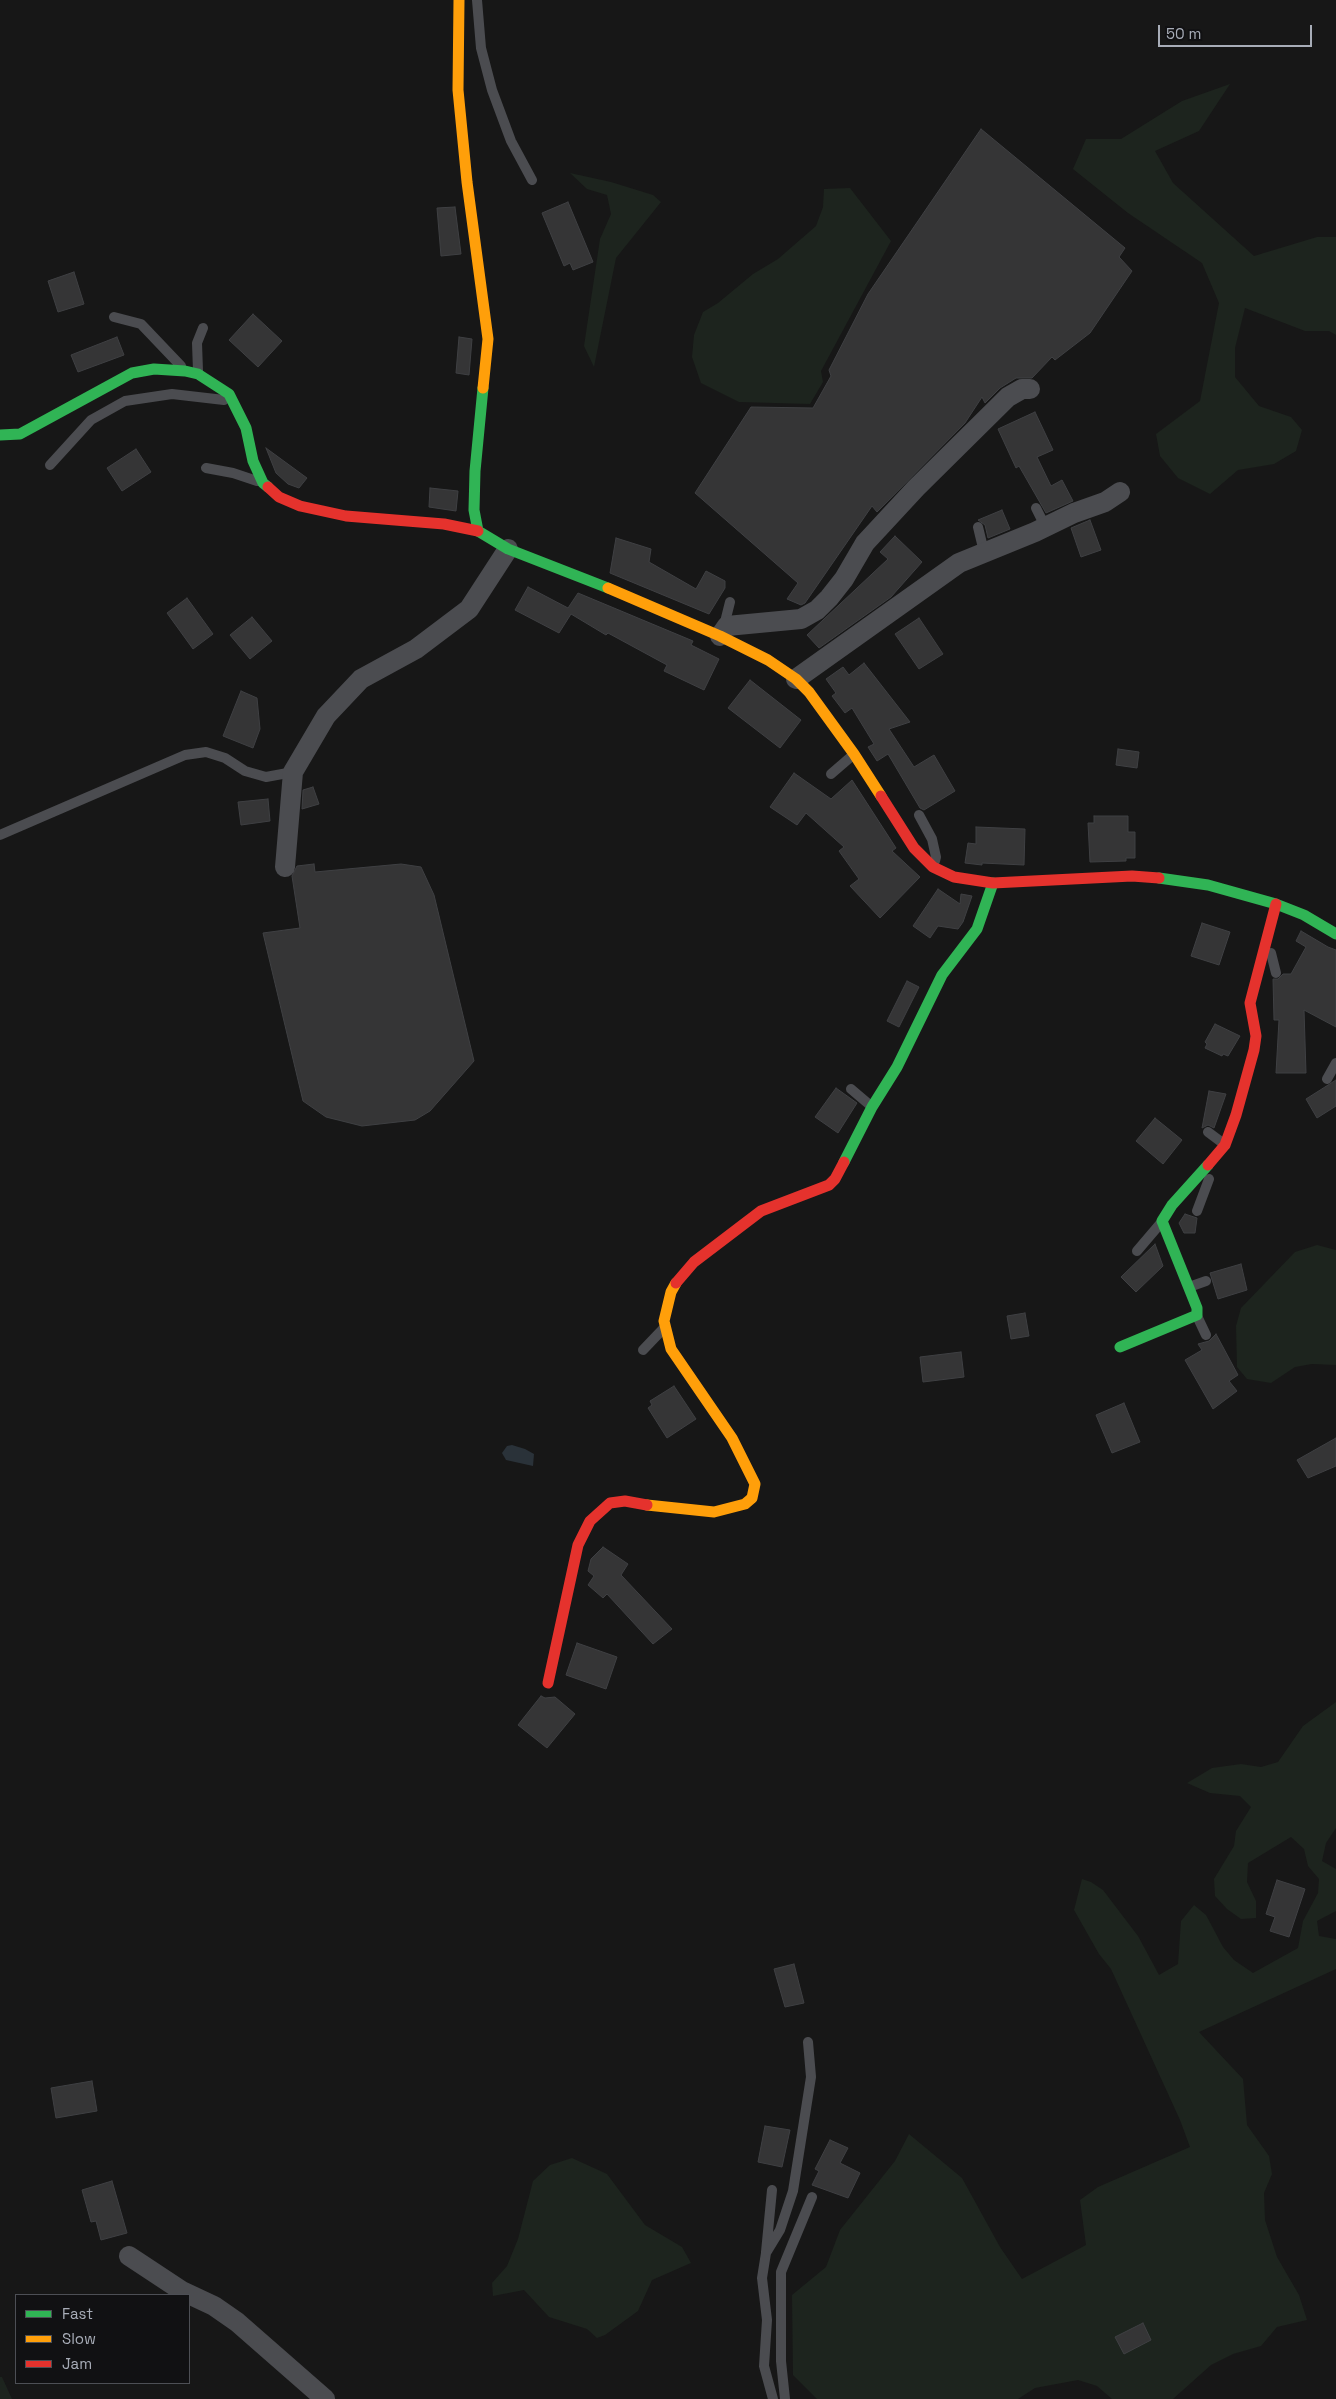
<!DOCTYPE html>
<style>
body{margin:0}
#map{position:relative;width:1336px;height:2399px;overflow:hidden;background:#171717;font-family:"Space Grotesk",sans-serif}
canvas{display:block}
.legend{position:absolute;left:15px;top:2294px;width:175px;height:90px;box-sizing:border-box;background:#111113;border:1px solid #4d4f55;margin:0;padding:6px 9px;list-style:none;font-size:15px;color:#a8adb8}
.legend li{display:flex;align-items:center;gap:10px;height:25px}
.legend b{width:25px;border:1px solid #4d4f55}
.scale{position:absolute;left:1158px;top:25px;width:154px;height:22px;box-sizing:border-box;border:2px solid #a8adb8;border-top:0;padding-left:6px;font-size:15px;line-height:18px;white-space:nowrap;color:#a8adb8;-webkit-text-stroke:4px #111113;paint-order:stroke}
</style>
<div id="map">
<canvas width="1336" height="2399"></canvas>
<ul class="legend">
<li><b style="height:6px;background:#30b455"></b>Fast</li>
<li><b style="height:6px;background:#ff9f0a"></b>Slow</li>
<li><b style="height:6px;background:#e5322d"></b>Jam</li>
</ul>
<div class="scale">50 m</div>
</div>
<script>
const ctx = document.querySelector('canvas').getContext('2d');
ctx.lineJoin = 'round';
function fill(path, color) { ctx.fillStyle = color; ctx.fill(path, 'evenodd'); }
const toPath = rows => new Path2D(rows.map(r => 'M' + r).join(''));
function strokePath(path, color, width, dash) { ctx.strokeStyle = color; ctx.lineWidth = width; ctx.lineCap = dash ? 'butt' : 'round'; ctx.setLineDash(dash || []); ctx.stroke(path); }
const green = toPath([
 [1230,84,1199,131,1155,151,1173,183,1254,256,1317,237,1336,237,1336,335,1329,331,1305,331,1245,308,1235,348,1235,377,1259,406,1291,417,1302,430,1296,451,1274,464,1238,470,1210,494,1178,478,1160,456,1156,434,1200,401,1219,303,1202,263,1128,213,1073,169,1086,139,1121,139,1182,101],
 [570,173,611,182,653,195,661,202,616,258,594,367,584,346,600,239,611,214,607,195,587,189],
 [850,188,891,241,821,371,823,382,810,404,739,402,701,383,692,357,694,335,703,312,718,303,753,274,778,259,816,226,823,207,824,189],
 [1317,1245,1336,1250,1336,1365,1312,1364,1295,1367,1271,1383,1247,1379,1237,1367,1236,1326,1241,1308,1295,1252],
 [1336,1702,1336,1828,1326,1843,1322,1861,1336,1869,1336,1911,1317,1921,1319,1936,1336,1939,1336,1969,1199,2032,1243,2079,1247,2125,1269,2156,1272,2174,1264,2193,1265,2220,1277,2257,1299,2295,1307,2320,1277,2327,1261,2346,1233,2354,1211,2365,1173,2399,1112,2399,1097,2386,1078,2380,1035,2388,1018,2399,817,2399,793,2375,792,2295,826,2267,840,2230,895,2161,909,2134,962,2178,1000,2247,1022,2279,1086,2245,1080,2200,1098,2187,1190,2147,1180,2120,1111,1969,1099,1954,1074,1910,1082,1879,1091,1882,1103,1890,1138,1936,1159,1975,1178,1964,1181,1921,1194,1905,1206,1915,1223,1947,1234,1960,1253,1973,1298,1948,1303,1921,1318,1893,1319,1879,1308,1866,1304,1849,1291,1837,1248,1863,1247,1882,1256,1901,1256,1918,1241,1919,1227,1909,1215,1896,1214,1879,1234,1846,1236,1831,1251,1807,1240,1796,1210,1793,1187,1783,1212,1768,1241,1764,1261,1767,1278,1762,1303,1726],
 [572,2158,607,2174,645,2225,682,2247,691,2263,652,2280,638,2311,605,2335,597,2338,587,2329,549,2317,524,2290,493,2296,492,2283,507,2266,518,2239,533,2181,550,2165],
 [0,2377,2,2377,12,2399,0,2399]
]);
const water = toPath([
 [512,1445,525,1449,534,1454,533,1466,506,1460,502,1453,507,1446]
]);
const building = toPath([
 [981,129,1125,248,1119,257,1132,271,1090,333,1055,360,1052,357,1032,378,1016,378,1000,388,985,403,982,397,965,423,877,512,872,506,805,603,801,605,787,599,798,583,695,493,751,407,813,408,831,376,829,370,868,294,981,129],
 [568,202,593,262,573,270,570,263,564,266,542,213,568,202],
 [455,207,461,254,441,256,437,208,455,207],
 [74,272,84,304,58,312,48,281,74,272],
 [253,314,282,341,258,367,229,340,253,314],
 [117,337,124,355,78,372,71,355,117,337],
 [459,337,472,339,469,375,456,373,459,337],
 [1035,412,1053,450,1037,457,1051,486,1062,480,1073,501,1046,513,1019,466,1016,468,998,429,1035,412],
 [266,448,307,478,299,488,288,484,276,473,266,448],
 [136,449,151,472,122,491,107,468,136,449],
 [430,488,458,491,456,511,429,507,430,488],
 [1002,510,1010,529,988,538,985,525,978,520,1002,510],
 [1090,520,1101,550,1081,557,1071,528,1090,520],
 [895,536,922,562,891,597,819,648,807,635,888,559,880,552,895,536],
 [616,538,651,549,649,562,696,589,706,571,725,581,725,588,709,614,610,573,616,538],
 [528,587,568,608,578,593,693,641,691,645,719,659,704,690,664,671,667,665,608,633,606,635,571,614,559,633,515,610,528,587],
 [187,598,213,634,193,649,167,613,187,598],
 [252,617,272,641,250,659,230,635,252,617],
 [919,618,943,654,919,669,895,634,919,618],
 [864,663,910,722,889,729,914,767,934,755,955,791,924,810,920,808,888,754,877,761,868,747,874,744,852,708,845,713,832,696,836,693,826,679,843,667,849,675,864,663],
 [750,680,801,720,780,748,728,708,750,680],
 [241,691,257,698,260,729,253,748,223,736,241,691],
 [1118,749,1139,752,1137,768,1116,765,1118,749],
 [794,773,831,799,852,780,896,848,892,851,920,877,880,918,850,886,859,879,839,851,844,847,806,813,797,825,770,807,794,773],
 [313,787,319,804,302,809,303,790,313,787],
 [268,799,270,821,241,825,238,802,268,799],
 [1094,816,1128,816,1128,832,1135,832,1135,858,1126,858,1126,861,1090,862,1088,823,1094,823,1094,816],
 [976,827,1025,829,1024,865,982,863,982,865,965,863,968,843,976,844,976,827],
 [314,864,315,872,401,864,421,867,434,895,474,1061,430,1111,415,1120,362,1126,326,1117,303,1101,263,933,300,928,292,876,297,866,314,864],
 [938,889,960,904,961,894,972,896,963,922,958,929,938,926,930,938,913,926,938,889],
 [1202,923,1230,932,1219,965,1191,956,1202,923],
 [1301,931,1328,947,1336,950,1336,1027,1304,1010,1306,1073,1276,1073,1279,1020,1274,1020,1273,979,1278,979,1283,974,1291,974,1306,947,1296,941,1301,931],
 [907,981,919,987,899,1027,887,1021,907,981],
 [1215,1024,1240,1036,1228,1056,1223,1054,1222,1056,1205,1048,1207,1044,1205,1042,1215,1024],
 [1336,1080,1336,1106,1317,1118,1306,1099,1336,1080],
 [836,1088,857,1103,838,1133,815,1117,836,1088],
 [1209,1091,1226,1094,1214,1128,1208,1125,1202,1128,1209,1091],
 [1155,1118,1182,1140,1163,1164,1136,1141,1155,1118],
 [1185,1214,1197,1218,1195,1233,1184,1233,1179,1223,1185,1214],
 [1155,1244,1163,1266,1136,1292,1121,1277,1155,1244],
 [1241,1264,1247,1290,1218,1299,1210,1273,1241,1264],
 [1025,1313,1029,1336,1011,1339,1007,1316,1025,1313],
 [1216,1334,1238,1375,1229,1381,1237,1391,1213,1409,1185,1360,1202,1350,1198,1344,1209,1341,1216,1334],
 [961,1352,964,1377,923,1382,920,1357,961,1352],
 [674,1386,696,1419,667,1438,648,1408,652,1405,650,1401,674,1386],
 [1124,1403,1140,1442,1112,1453,1096,1415,1124,1403],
 [1336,1438,1336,1466,1308,1478,1297,1460,1336,1438],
 [603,1547,628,1564,621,1575,672,1629,653,1644,607,1594,603,1598,588,1585,594,1576,588,1571,591,1559,603,1547],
 [577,1643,617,1657,606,1689,566,1675,577,1643],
 [541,1696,545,1698,555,1697,575,1714,547,1748,518,1725,541,1696],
 [1277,1880,1305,1889,1289,1937,1270,1931,1275,1917,1266,1914,1277,1880],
 [794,1964,804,2003,785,2007,774,1969,794,1964],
 [92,2081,97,2111,56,2118,51,2088,92,2081],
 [765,2126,790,2130,782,2167,758,2162,765,2126],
 [830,2140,848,2148,840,2163,860,2173,848,2198,812,2185,819,2171,815,2169,830,2140],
 [112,2181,127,2233,101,2240,96,2221,91,2222,82,2190,112,2181],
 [1143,2323,1151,2340,1124,2354,1115,2337,1143,2323]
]);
const lane = toPath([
 [477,0,481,48,492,90,511,141,532,180],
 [114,317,141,324,181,366],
 [198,371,197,343,203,328],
 [50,465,91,420,125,401,172,394,224,400],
 [206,468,233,473,257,481],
 [1036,508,1045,526],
 [978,527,984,552],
 [727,626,726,618,730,602],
 [831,774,853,755],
 [919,815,932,839,936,857,935,861],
 [0,835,185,755,206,752,225,758,245,771,266,777,293,772],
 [1271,953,1276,973],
 [1327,1079,1336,1063],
 [851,1089,871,1106],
 [1208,1132,1224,1144],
 [1197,1211,1209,1179],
 [1137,1251,1160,1224],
 [1189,1287,1206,1281],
 [1197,1316,1206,1335],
 [643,1350,664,1328],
 [766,2252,772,2190],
 [773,2399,764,2366,767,2320,762,2278,766,2253,780,2230,793,2191,811,2077,808,2042],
 [785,2399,781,2361,781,2272,812,2197]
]);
const street = toPath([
 [720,636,727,626,801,619,817,610,829,598,844,579,865,543,916,488,1008,397,1022,389,1030,389],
 [796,679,959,563,1035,532,1074,513,1105,502,1120,492],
 [285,867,293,772,326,716,361,679,416,649,469,609,508,549],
 [129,2256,182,2291,214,2306,237,2322,325,2399]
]);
const fast = toPath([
 [483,388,475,471,474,510,478,531,508,549,608,588],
 [0,435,20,434,132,373,154,369,185,371,198,374,229,394,246,428,253,461,263,483,268,487],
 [1159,878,1208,885,1276,904,1304,915,1336,934],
 [844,1162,872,1107,897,1067,942,975,977,929,993,883],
 [1120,1347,1197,1315,1197,1308,1162,1221,1172,1205,1208,1165]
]);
const slow = toPath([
 [459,0,458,90,467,182,488,339,483,388],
 [608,588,720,636,768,660,796,679,809,692,854,754,881,796],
 [647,1505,714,1512,745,1504,752,1498,755,1484,732,1438,671,1349,664,1321,671,1292,676,1283]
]);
const jam = toPath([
 [268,487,279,497,300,506,346,516,444,524,478,531],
 [881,796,914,848,933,867,954,877,993,883,1132,876,1159,878],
 [1208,1165,1225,1145,1236,1115,1254,1050,1256,1036,1250,1003,1276,904],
 [676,1283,694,1262,761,1211,829,1185,835,1179,844,1162],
 [548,1683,578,1545,590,1521,610,1503,625,1501,647,1505]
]);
fill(green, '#1d241e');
fill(water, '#2a3239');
fill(building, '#353536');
strokePath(building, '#3f4043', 1);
strokePath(lane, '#4b4c50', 10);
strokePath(street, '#4b4c50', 20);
strokePath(fast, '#30b455', 11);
strokePath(slow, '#ff9f0a', 11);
strokePath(jam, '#e5322d', 11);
</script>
